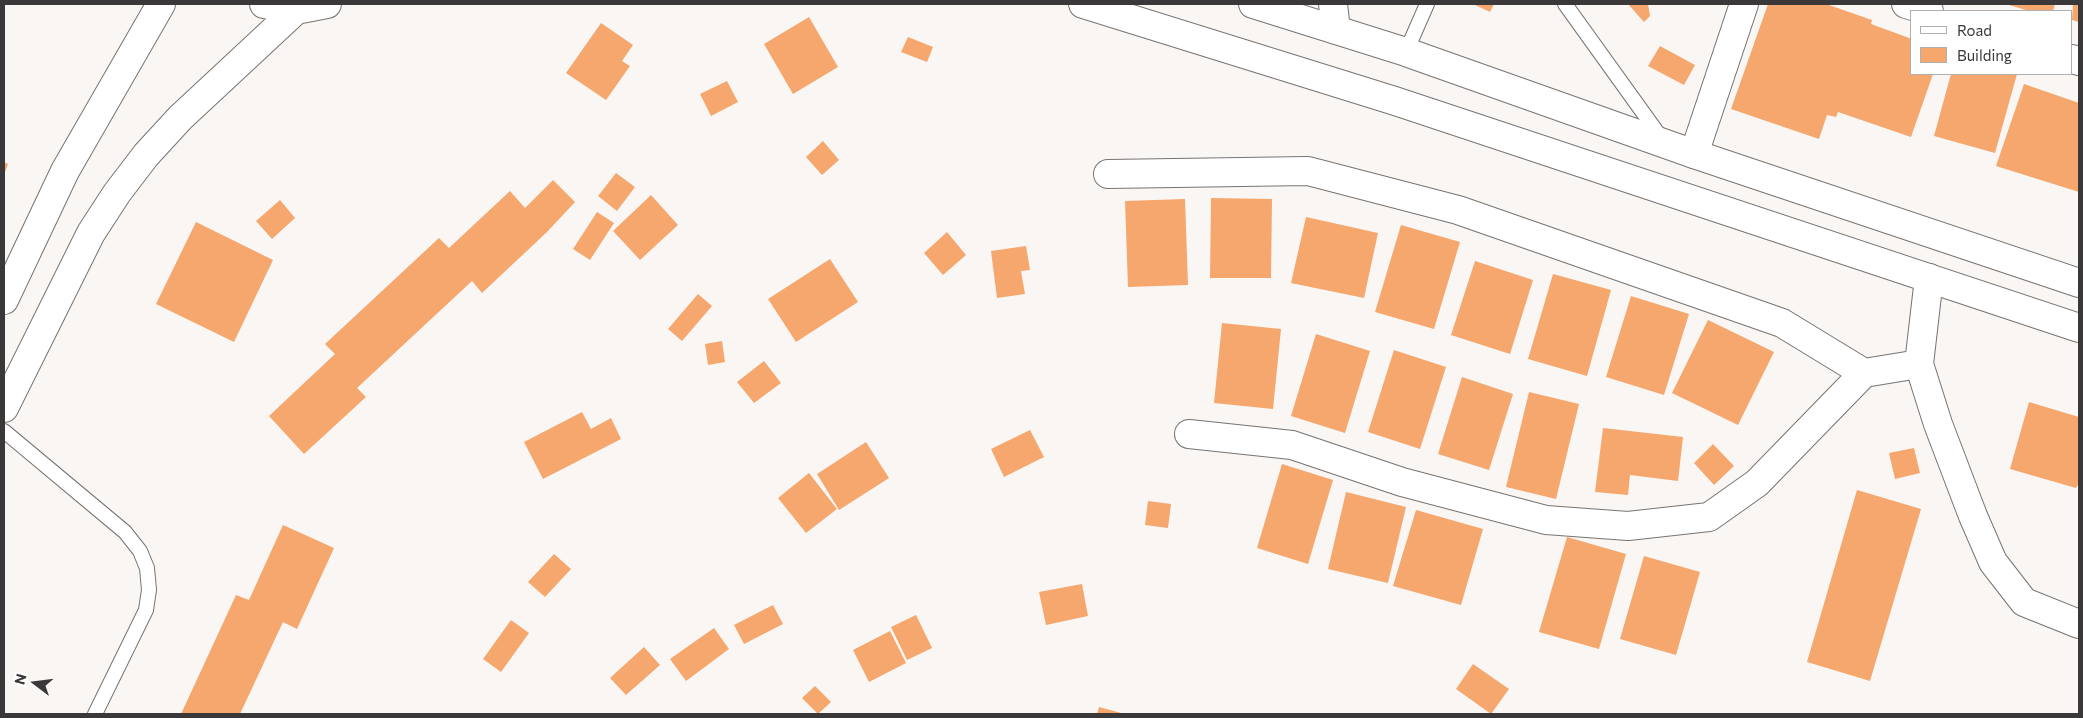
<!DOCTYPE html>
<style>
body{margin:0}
#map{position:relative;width:2083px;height:718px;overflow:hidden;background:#f9f6f4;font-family:Commissioner,sans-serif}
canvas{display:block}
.frame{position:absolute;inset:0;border:5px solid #3a3838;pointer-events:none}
.legend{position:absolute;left:1910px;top:10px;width:162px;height:65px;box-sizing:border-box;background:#fff;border:1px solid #b0afaf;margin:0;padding:6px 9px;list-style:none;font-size:15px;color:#3a3838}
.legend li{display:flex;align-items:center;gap:10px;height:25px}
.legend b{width:25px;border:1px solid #b0afaf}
.north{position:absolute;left:10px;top:658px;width:50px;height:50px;-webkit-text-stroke:4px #fff;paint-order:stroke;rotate:285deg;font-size:14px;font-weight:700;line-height:20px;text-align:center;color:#3a3838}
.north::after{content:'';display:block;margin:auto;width:18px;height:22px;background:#3a3838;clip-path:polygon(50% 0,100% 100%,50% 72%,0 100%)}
</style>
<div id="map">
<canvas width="2083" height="718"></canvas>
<div class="frame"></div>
<ul class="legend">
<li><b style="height:6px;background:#fff"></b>Road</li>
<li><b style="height:14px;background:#f5a76e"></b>Building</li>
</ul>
<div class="north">N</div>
</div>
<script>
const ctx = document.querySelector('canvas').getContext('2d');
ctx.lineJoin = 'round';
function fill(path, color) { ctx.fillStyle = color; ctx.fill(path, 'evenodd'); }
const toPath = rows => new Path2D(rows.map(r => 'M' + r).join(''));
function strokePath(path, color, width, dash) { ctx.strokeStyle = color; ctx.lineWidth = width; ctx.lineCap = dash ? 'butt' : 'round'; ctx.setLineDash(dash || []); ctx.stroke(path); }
const building = toPath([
 [1473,4,1494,4,1490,12],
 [1628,4,1648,4,1650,16,1644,22],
 [1768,4,1826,4,1872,20,1871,24,1912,39,1912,74,1933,74,1911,137,1838,112,1836,117,1827,115,1819,139,1731,109],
 [2006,4,2055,4,2053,11,2029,11],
 [2073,4,2079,4,2079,22,2072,20],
 [809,17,838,67,793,94,764,44],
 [601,23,633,45,622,61,630,66,606,100,566,73],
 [908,37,933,47,927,62,901,52],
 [1660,46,1695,65,1684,85,1648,66],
 [1951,74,2017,74,1995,153,1934,136],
 [727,81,738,102,711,116,700,94],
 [2024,84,2079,103,2079,192,1996,166],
 [823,141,839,160,822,175,806,157],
 [4,162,8,164,4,175],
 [616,173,635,187,617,211,598,196],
 [553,180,575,202,547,232,482,293,472,281,357,388,366,397,304,454,269,416,335,354,325,344,439,238,449,248,510,191,525,208],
 [651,195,678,225,640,260,613,231],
 [1211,198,1272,199,1271,278,1210,278],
 [1185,199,1188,285,1128,287,1125,201],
 [280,200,295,218,272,239,256,221],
 [597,212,614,223,590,260,573,249],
 [1306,217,1378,233,1364,298,1291,283],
 [196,222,273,260,234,342,156,304],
 [1401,225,1460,242,1434,329,1375,312],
 [947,232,966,255,943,275,924,253],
 [1026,246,1030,270,1021,271,1025,294,997,298,991,251],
 [830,259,858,302,796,342,768,299],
 [1475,261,1533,280,1510,354,1451,335],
 [1553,274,1611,290,1587,376,1528,359],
 [698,294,712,306,682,341,668,329],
 [1631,296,1689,314,1664,395,1606,377],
 [1708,320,1774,352,1738,425,1672,393],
 [1222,323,1281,329,1273,409,1214,403],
 [1316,334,1370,351,1345,433,1291,416],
 [722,341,725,362,708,365,705,344],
 [1394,350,1446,367,1420,449,1368,432],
 [764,361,781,383,754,403,737,382],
 [1462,377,1513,394,1489,470,1438,454],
 [1529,392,1579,404,1556,499,1506,487],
 [2029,402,2079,417,2079,483,2076,488,2010,469],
 [582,412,591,429,611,418,621,439,543,479,524,442],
 [1603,428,1683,437,1678,481,1630,475,1628,495,1595,492],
 [1030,430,1044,457,1004,477,991,449],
 [866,442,889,478,839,510,817,474],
 [1713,444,1734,466,1714,485,1694,463],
 [1914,448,1920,473,1895,479,1889,453],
 [1282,464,1333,480,1308,564,1257,548],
 [809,473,837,509,806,533,778,498],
 [1857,490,1921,509,1870,681,1807,662],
 [1346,492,1406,507,1388,583,1328,569],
 [1148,501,1171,504,1168,528,1145,525],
 [1416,510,1483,529,1461,605,1393,586],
 [283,525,334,548,297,629,283,622,240,714,181,714,236,595,249,600],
 [1567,537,1626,554,1599,649,1539,632],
 [554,554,571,569,545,597,528,582],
 [1644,556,1700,572,1676,655,1620,639],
 [1082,584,1088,616,1046,625,1039,592],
 [773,605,783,624,744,644,734,625],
 [916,615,932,648,907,660,891,627],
 [511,620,529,633,501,672,483,659],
 [714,628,729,649,686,681,670,659],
 [890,631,906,663,869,682,853,650],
 [644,647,660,665,626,695,610,678],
 [1473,664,1509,689,1491,714,1456,689],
 [815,686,831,702,818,714,802,698],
 [1099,707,1125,714,1097,714]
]);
const lane = toPath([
 [1565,4,1662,139],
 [1406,52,1427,4],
 [4,431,125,532,140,551,147,568,149,590,146,610,95,714]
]);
const street = toPath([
 [1333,4,1336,30],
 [1906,4,1929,11],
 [2072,59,2079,61],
 [1694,154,1744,4],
 [1108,174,1308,171,1458,210,1782,323,1864,373],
 [1929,278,1919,364,1938,424,1973,516,1993,562,2024,602,2079,624],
 [1189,434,1292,445,1402,482,1546,520,1628,526,1709,517,1757,483,1864,373,1919,364]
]);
const secondary = toPath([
 [1083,4,1395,101,2079,328],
 [1253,4,1406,52,1694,154,2079,283]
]);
const primary = toPath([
 [264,4,296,10,327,4],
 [4,300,65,171,161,4],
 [4,408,91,233,117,193,146,155,180,118,296,10]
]);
fill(building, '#f5a76e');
strokePath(lane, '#777472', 16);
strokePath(street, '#777472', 30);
strokePath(secondary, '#777472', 30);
strokePath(primary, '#777472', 30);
strokePath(lane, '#fff', 14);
strokePath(street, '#fff', 28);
strokePath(secondary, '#fff', 28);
strokePath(primary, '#fff', 28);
</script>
